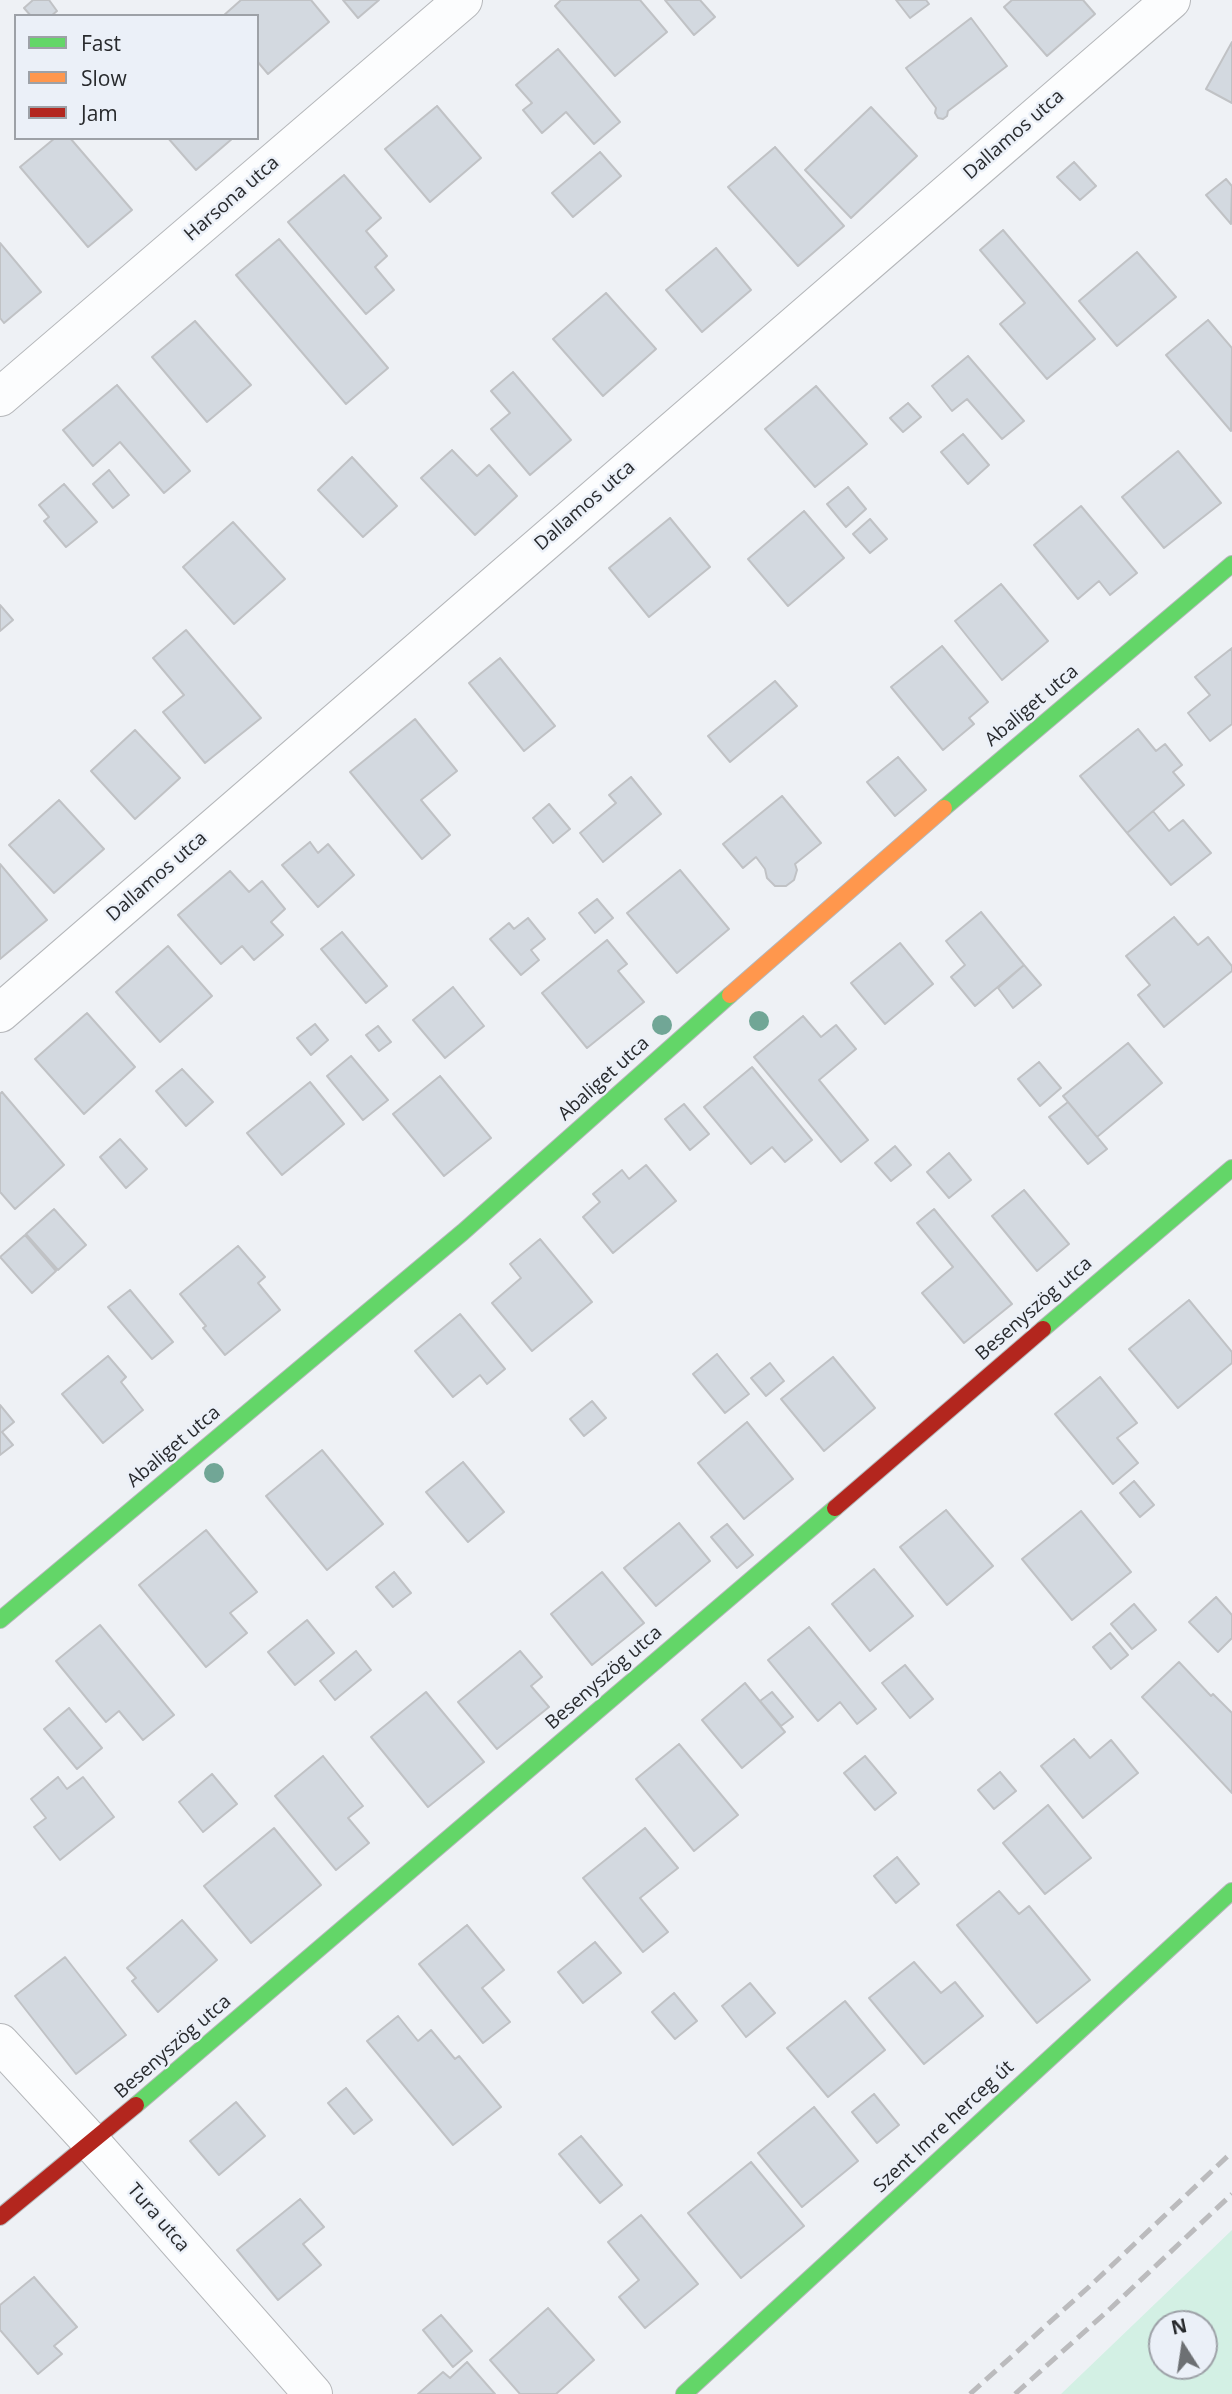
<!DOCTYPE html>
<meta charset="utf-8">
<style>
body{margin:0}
#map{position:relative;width:1232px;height:2394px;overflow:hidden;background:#eef1f5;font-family:"Open Sans",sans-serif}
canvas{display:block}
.legend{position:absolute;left:14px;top:14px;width:245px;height:126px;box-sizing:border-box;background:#ebf0f8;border:2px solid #9da1a7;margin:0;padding:9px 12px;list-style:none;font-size:21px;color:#282a2d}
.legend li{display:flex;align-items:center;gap:14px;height:35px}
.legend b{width:35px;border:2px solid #9da1a7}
.north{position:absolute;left:1148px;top:2310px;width:70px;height:70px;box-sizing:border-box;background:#ebf0f8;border:2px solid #9da1a7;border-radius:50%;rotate:348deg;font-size:19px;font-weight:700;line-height:28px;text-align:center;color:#282a2d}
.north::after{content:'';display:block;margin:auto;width:24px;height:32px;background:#6d7073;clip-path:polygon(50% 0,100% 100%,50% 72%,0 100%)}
</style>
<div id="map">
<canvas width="1232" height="2394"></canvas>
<ul class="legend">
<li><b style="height:9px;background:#63d668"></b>Fast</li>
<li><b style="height:9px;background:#ff974d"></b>Slow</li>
<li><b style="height:9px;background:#b3261e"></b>Jam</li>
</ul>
<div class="north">N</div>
</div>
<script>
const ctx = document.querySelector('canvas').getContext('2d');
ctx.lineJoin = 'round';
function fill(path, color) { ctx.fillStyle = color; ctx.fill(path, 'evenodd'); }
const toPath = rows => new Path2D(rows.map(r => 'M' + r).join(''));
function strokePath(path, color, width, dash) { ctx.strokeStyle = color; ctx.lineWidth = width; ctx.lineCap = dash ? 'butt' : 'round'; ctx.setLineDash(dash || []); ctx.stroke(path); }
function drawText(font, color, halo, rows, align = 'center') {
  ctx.font = font + ' "Open Sans",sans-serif'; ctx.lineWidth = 5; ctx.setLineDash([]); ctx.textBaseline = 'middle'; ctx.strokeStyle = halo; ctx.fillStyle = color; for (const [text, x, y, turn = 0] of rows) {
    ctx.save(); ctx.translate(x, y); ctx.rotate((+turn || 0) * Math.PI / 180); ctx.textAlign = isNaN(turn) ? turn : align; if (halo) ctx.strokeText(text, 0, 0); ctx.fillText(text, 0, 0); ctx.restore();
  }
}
const green = toPath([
 [1232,2230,1232,2394,1061,2394],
 [1162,2324,1204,2324,1204,2366,1162,2366]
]);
const building = toPath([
 [33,0,49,0,57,11,51,16,31,16,24,8,33,0],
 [241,0,311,0,329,22,268,74,257,61,257,16,223,16,241,0],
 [343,0,379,0,358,18,343,0],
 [561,0,640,0,667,32,615,76,555,6,561,0],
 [665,0,700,0,715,17,694,35,665,0],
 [896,0,926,0,929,4,910,18,896,0],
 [1012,0,1083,0,1095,14,1047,56,1004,7,1012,0],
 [971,18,1007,66,948,111,947,116,943,119,938,118,935,113,936,108,906,68,971,18],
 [1232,42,1232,103,1206,89,1232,42],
 [558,49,620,122,594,144,566,112,542,133,523,110,532,103,516,85,558,49],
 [437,106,481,158,430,202,385,149,437,106],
 [871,107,917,156,851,218,805,170,871,107],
 [55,138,70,138,132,210,88,247,20,167,55,138],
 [168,138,233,138,196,170,168,138],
 [775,147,844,226,798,266,728,187,775,147],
 [600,152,621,176,573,217,552,193,600,152],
 [1074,162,1096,186,1080,200,1057,177,1074,162],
 [344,175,381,218,366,231,387,256,375,267,394,290,366,314,288,222,344,175],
 [1226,179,1232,186,1231,224,1206,195,1226,179],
 [1003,230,1095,339,1047,379,1000,324,1025,303,980,250,1003,230],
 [279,239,388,368,346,404,236,275,279,239],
 [0,243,41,292,4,323,0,318,0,243],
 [716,248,751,290,702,332,666,290,716,248],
 [1137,252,1176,297,1117,346,1079,301,1137,252],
 [606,293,656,349,603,396,553,339,606,293],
 [1208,320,1232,348,1231,431,1166,355,1208,320],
 [195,321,251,385,207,422,152,357,195,321],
 [968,356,1024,421,1002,439,967,399,952,411,932,386,968,356],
 [513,372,571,440,530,475,491,429,510,413,491,391,513,372],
 [117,385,190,471,164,493,120,442,93,466,63,430,117,385],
 [816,386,867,444,815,487,765,429,816,386],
 [908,403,921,417,903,432,890,418,908,403],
 [963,434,989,465,968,484,941,452,963,434],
 [452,450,477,476,489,465,517,496,475,535,421,478,452,450],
 [1178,451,1221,503,1164,548,1122,497,1178,451],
 [352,457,397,506,363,537,318,490,352,457],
 [109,470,129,495,113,508,93,484,109,470],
 [64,484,97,522,66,547,44,521,49,517,39,505,64,484],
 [848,487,866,509,846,527,827,504,848,487],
 [1081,506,1137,573,1110,595,1099,581,1078,599,1034,545,1081,506],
 [804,511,844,558,788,606,748,559,804,511],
 [670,518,710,567,649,617,609,568,670,518],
 [870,519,887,539,870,553,853,534,870,519],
 [233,522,285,579,234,624,183,567,233,522],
 [1001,584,1048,641,1002,680,955,621,1001,584],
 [0,605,13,620,0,631,0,605],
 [186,630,261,718,205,763,163,712,184,695,153,658,186,630],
 [942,646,988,702,969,718,974,724,943,750,891,687,942,646],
 [1232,648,1232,724,1210,741,1188,713,1210,695,1195,677,1232,648],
 [500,658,555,726,524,751,469,683,500,658],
 [775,681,797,706,730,762,708,736,775,681],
 [415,719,457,771,421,800,450,835,422,859,350,772,415,719],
 [1138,729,1156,751,1165,744,1182,765,1173,772,1184,785,1127,833,1080,776,1138,729],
 [135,730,180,778,135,819,91,771,135,730],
 [898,757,926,790,895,816,867,782,898,757],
 [631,777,661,814,603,862,580,833,616,803,609,795,631,777],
 [782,796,821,843,795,864,797,870,794,880,786,886,775,886,767,878,765,869,756,857,743,868,723,844,782,796],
 [59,800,104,849,54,893,9,845,59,800],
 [549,804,570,829,553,843,533,818,549,804],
 [1153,811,1169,831,1183,820,1211,853,1171,885,1127,833,1153,811],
 [310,842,318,853,328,844,354,875,318,907,282,865,310,842],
 [0,864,47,920,0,959,0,864],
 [680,870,729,929,677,973,627,913,680,870],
 [230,871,249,892,262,881,285,909,271,922,283,935,254,960,242,946,221,964,178,915,230,871],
 [597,899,613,918,595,933,579,913,597,899],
 [981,912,1024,965,975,1006,951,977,965,965,946,941,981,912],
 [1174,917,1198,945,1208,937,1232,966,1232,971,1164,1027,1138,995,1150,985,1126,956,1174,917],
 [528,918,545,939,531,950,539,960,521,975,490,939,509,923,514,929,528,918],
 [342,932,387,986,366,1003,321,949,342,932],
 [607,940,627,964,618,971,644,1002,587,1048,542,993,607,940],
 [900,943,933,984,885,1024,851,983,900,943],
 [168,946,212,996,160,1042,116,992,168,946],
 [1024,965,1041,985,1013,1008,998,988,1024,965],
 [453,987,484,1026,445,1058,413,1020,453,987],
 [87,1013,135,1067,84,1114,35,1059,87,1013],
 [803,1016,821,1037,836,1025,856,1049,819,1080,868,1140,841,1162,754,1057,803,1016],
 [315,1024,328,1040,311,1055,297,1038,315,1024],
 [378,1026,391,1042,379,1051,366,1035,378,1026],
 [1128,1043,1162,1083,1097,1137,1063,1096,1128,1043],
 [351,1056,388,1100,363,1120,327,1076,351,1056],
 [1039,1062,1061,1088,1040,1106,1018,1079,1039,1062],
 [752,1067,812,1140,785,1162,772,1147,751,1164,704,1107,752,1067],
 [182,1069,213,1102,186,1126,156,1091,182,1069],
 [440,1076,491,1138,444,1176,393,1114,440,1076],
 [310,1082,344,1124,282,1175,247,1133,310,1082],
 [2,1092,64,1165,15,1209,0,1192,0,1094,2,1092],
 [1068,1102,1107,1149,1088,1164,1049,1117,1068,1102],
 [684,1104,709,1134,690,1150,665,1119,684,1104],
 [120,1139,147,1169,126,1188,100,1157,120,1139],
 [895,1146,911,1165,891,1181,875,1163,895,1146],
 [949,1153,971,1180,949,1198,927,1172,949,1153],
 [646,1165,676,1201,613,1253,583,1217,600,1202,593,1194,622,1170,629,1179,646,1165],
 [1024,1190,1069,1244,1037,1271,992,1216,1024,1190],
 [54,1209,86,1245,58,1270,26,1234,54,1209],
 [934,1209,1012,1304,964,1343,922,1293,953,1267,917,1223,934,1209],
 [25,1235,56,1271,32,1293,0,1257,25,1235],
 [540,1239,592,1302,532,1351,492,1303,521,1278,510,1264,540,1239],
 [238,1246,265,1277,258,1283,280,1310,225,1355,203,1328,206,1326,180,1294,238,1246],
 [130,1290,173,1342,152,1359,108,1307,130,1290],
 [1189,1300,1232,1352,1232,1363,1178,1408,1129,1349,1189,1300],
 [460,1314,505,1369,487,1384,480,1375,453,1397,415,1351,460,1314],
 [717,1354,749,1394,725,1413,693,1374,717,1354],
 [108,1356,126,1377,121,1382,143,1410,103,1443,62,1394,108,1356],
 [833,1357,875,1408,824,1451,781,1399,833,1357],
 [770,1363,784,1381,766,1396,751,1378,770,1363],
 [1100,1377,1137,1423,1117,1438,1138,1463,1113,1484,1055,1414,1100,1377],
 [592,1401,606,1418,584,1436,570,1419,592,1401],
 [0,1405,14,1422,2,1432,13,1445,0,1455,0,1405],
 [747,1422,793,1479,744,1519,698,1463,747,1422],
 [322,1450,383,1524,327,1570,266,1496,322,1450],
 [463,1462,504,1512,468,1542,426,1492,463,1462],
 [1134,1481,1154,1505,1140,1517,1120,1493,1134,1481],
 [946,1510,993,1566,947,1605,900,1547,946,1510],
 [1081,1511,1131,1572,1072,1620,1022,1559,1081,1511],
 [679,1523,710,1561,656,1606,624,1568,679,1523],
 [727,1524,753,1555,737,1568,711,1537,727,1524],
 [206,1530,257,1592,230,1613,247,1633,206,1667,139,1585,206,1530],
 [874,1569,913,1616,870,1651,832,1604,874,1569],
 [394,1572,411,1593,393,1607,376,1587,394,1572],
 [602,1572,644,1623,592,1665,551,1614,602,1572],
 [1216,1597,1232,1615,1232,1638,1218,1652,1189,1622,1216,1597],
 [1134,1604,1156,1630,1132,1649,1111,1624,1134,1604],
 [307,1620,334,1653,295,1685,268,1652,307,1620],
 [100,1625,174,1715,143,1740,119,1711,106,1722,56,1661,100,1625],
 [809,1627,876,1709,857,1724,840,1702,818,1721,768,1660,809,1627],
 [1110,1633,1128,1655,1111,1669,1093,1647,1110,1633],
 [356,1651,371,1670,335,1700,320,1681,356,1651],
 [520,1651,542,1677,531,1686,549,1707,497,1749,458,1702,520,1651],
 [1179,1662,1211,1696,1213,1694,1232,1713,1232,1793,1142,1697,1179,1662],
 [905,1665,933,1699,910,1718,882,1683,905,1665],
 [745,1683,785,1732,742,1768,702,1720,745,1683],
 [426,1692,484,1762,428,1807,371,1737,426,1692],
 [772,1692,793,1717,781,1726,760,1701,772,1692],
 [69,1708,102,1748,77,1769,44,1729,69,1708],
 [1074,1739,1090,1758,1111,1740,1138,1773,1083,1818,1041,1766,1074,1739],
 [679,1744,738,1815,694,1851,636,1779,679,1744],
 [323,1756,363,1806,348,1818,369,1843,336,1870,275,1796,323,1756],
 [865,1756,896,1793,875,1810,844,1773,865,1756],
 [1000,1772,1016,1791,994,1809,978,1790,1000,1772],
 [212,1774,237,1804,203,1832,179,1802,212,1774],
 [58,1777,67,1789,83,1777,114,1817,60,1860,34,1827,46,1818,31,1799,58,1777],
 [1048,1805,1091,1858,1045,1894,1003,1843,1048,1805],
 [274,1828,321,1885,251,1943,204,1886,274,1828],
 [645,1828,678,1868,640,1898,668,1932,643,1952,583,1878,645,1828],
 [897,1857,919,1884,896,1903,874,1876,897,1857],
 [999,1891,1019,1914,1029,1906,1090,1980,1037,2023,957,1925,999,1891],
 [182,1920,217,1960,158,2012,132,1981,136,1978,127,1968,182,1920],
 [467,1925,504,1970,482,1988,510,2022,483,2043,419,1964,467,1925],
 [595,1942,621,1973,583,2003,558,1972,595,1942],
 [65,1957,126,2035,76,2074,15,1996,65,1957],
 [914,1962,941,1993,955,1982,983,2016,924,2064,869,1998,914,1962],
 [750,1983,775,2013,746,2037,722,2006,750,1983],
 [674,1993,697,2021,675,2039,652,2012,674,1993],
 [845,2001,885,2050,828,2097,787,2048,845,2001],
 [398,2016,418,2041,431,2030,455,2059,459,2056,501,2107,453,2145,367,2041,398,2016],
 [346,2088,372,2120,354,2134,328,2103,346,2088],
 [874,2094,899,2125,877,2143,852,2112,874,2094],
 [236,2102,265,2136,219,2175,190,2141,236,2102],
 [814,2107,858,2161,802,2207,758,2153,814,2107],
 [581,2136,622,2185,600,2203,559,2154,581,2136],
 [751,2162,804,2226,741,2278,688,2213,751,2162],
 [300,2199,324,2227,303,2244,321,2265,278,2300,237,2250,300,2199],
 [641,2215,698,2284,645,2328,619,2297,639,2280,608,2242,641,2215],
 [34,2277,77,2327,54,2346,62,2354,38,2374,0,2330,0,2305,34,2277],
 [548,2308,594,2360,556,2394,520,2394,490,2360,548,2308],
 [441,2315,472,2351,453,2367,423,2330,441,2315],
 [467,2362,495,2394,418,2394,443,2372,450,2378,467,2362]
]);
const street = toPath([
 [0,397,463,0],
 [0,1013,1171,0],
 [0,2043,92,2143,313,2394]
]);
const fast = toPath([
 [944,808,1232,564],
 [1043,1329,1232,1168],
 [0,1620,463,1232,730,995],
 [136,2105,835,1508],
 [684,2394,1232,1891]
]);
const slow = toPath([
 [730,995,944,808]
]);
const jam = toPath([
 [835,1508,1043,1329],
 [0,2217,136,2105]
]);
const rail = toPath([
 [970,2394,1091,2285,1232,2152],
 [1015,2394,1111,2308,1232,2194]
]);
const trees = [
 [759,1021],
 [662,1025],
 [214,1473]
];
const streetNames = [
 ["Dallamos utca",1014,135,-41],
 ["Harsona utca",232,199,-41],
 ["Dallamos utca",585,506,-41],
 ["Abaliget utca",1032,706,-40],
 ["Dallamos utca",157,877,-41],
 ["Abaliget utca",604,1079,-42],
 ["Besenyszög utca",1034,1309,-41],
 ["Abaliget utca",174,1447,-40],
 ["Besenyszög utca",604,1678,-41],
 ["Besenyszög utca",173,2047,-41],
 ["Szent Imre herceg út",944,2127,-43],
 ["Tura utca",158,2218,49]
];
fill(green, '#d3f0e4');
fill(building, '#d3d9e0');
strokePath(building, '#c0c2c5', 2);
strokePath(street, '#b5b7ba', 40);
strokePath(fast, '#b5b7ba', 18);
strokePath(slow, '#b5b7ba', 18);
strokePath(jam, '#b5b7ba', 18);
strokePath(street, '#fcfdfe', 38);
strokePath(fast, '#63d668', 16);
strokePath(slow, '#ff974d', 16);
strokePath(jam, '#b3261e', 16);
strokePath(rail, '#bbbbbd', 5, [14, 7]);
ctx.fillStyle = '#71a696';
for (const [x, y] of trees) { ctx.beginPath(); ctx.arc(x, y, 10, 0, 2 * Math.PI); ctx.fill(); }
drawText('19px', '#282a2d', '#ebf0f8', streetNames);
</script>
